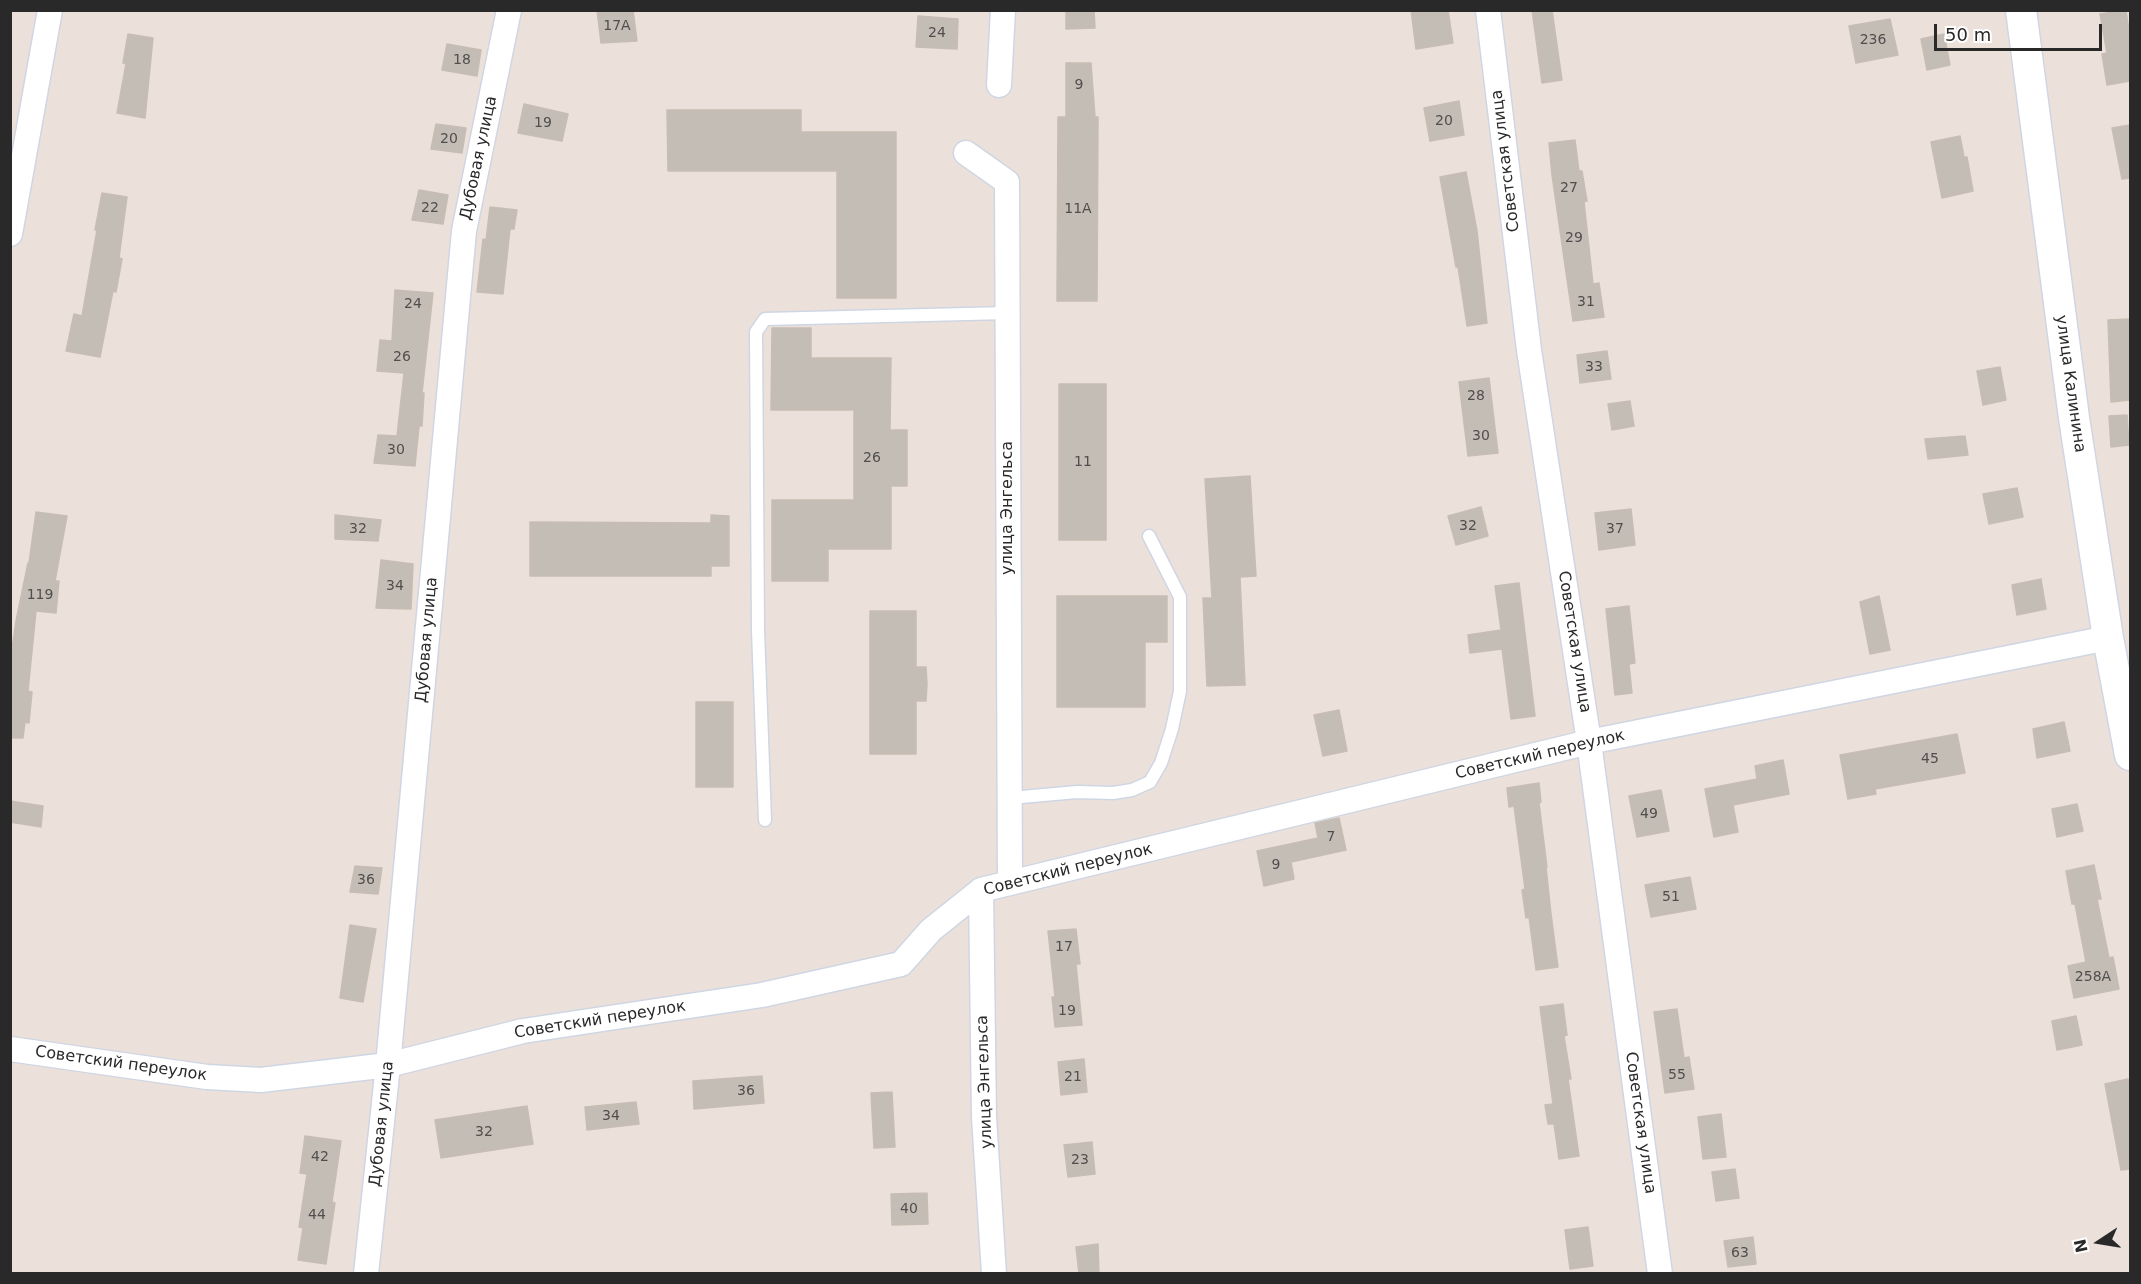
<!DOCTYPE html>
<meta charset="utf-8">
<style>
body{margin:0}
#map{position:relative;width:2141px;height:1284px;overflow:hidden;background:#ece1da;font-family:"DejaVu Sans",sans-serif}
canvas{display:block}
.frame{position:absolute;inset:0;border:12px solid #292929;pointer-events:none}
.north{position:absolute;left:2069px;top:1212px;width:60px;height:60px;-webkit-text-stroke:4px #fff;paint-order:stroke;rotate:258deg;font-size:16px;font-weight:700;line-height:24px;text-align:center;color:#292929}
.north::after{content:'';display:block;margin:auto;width:21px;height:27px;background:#292929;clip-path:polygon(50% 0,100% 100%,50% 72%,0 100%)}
.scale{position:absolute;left:1934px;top:24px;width:168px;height:27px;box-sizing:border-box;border:3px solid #292929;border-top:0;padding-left:8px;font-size:18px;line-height:21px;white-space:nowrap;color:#292929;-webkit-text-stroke:4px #fff;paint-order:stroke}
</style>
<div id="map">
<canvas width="2141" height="1284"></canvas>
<div class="frame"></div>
<div class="north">N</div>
<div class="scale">50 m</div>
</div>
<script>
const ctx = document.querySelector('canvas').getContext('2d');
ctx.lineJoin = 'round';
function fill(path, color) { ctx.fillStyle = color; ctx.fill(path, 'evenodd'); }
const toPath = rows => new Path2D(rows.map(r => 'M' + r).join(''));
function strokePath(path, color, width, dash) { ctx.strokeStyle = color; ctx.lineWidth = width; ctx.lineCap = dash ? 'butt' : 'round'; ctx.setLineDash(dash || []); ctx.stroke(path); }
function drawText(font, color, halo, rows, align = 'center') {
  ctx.font = font + ' "DejaVu Sans",sans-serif'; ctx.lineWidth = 4.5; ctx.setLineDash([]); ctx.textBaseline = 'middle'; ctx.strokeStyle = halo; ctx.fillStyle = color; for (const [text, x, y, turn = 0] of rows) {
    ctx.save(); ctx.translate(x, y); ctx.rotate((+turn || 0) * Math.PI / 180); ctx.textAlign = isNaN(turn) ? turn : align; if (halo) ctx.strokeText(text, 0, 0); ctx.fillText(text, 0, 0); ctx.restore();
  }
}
const building = toPath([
 [597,10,633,10,637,41,601,43,597,10],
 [1066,10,1094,10,1095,28,1066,29,1066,10],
 [1411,10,1448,10,1453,43,1416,49,1411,10],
 [1532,10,1552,10,1562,80,1542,83,1532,10],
 [2126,10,2130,38,2130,81,2107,85,2102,54,2107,53,2100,14,2126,10],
 [918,16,958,19,957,49,916,47,918,16],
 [1890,19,1898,55,1856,63,1849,26,1890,19],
 [128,34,153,38,145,118,117,113,126,64,123,63,128,34],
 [1944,34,1950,65,1927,70,1921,39,1944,34],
 [447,44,481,50,477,76,442,70,447,44],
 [1066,63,1091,63,1095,117,1098,117,1097,301,1057,301,1058,117,1066,117,1066,63],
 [1459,101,1464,135,1430,141,1424,108,1459,101],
 [524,104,568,114,562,141,518,133,524,104],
 [667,110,801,110,801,132,896,132,896,298,837,298,837,171,668,171,667,110],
 [436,124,466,128,462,153,431,149,436,124],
 [2130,125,2130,178,2122,179,2112,128,2130,125],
 [1960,136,1964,157,1967,157,1973,191,1942,198,1931,142,1960,136],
 [1575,140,1579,171,1582,171,1587,201,1584,202,1593,284,1599,283,1604,317,1573,321,1552,175,1549,143,1575,140],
 [1466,172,1477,231,1487,323,1467,326,1458,267,1456,267,1440,177,1466,172],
 [419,190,448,195,443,224,412,220,419,190],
 [102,193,127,197,119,258,122,259,116,292,113,291,100,357,66,351,74,314,82,316,97,230,95,230,102,193],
 [490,207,517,210,514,229,510,229,503,294,477,292,483,239,486,240,490,207],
 [395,290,433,293,422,393,424,393,422,426,419,426,415,466,374,463,378,435,397,436,404,373,377,371,380,340,392,341,395,290],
 [2130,319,2130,400,2111,402,2108,320,2130,319],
 [772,328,811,328,811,358,891,358,890,430,907,430,907,486,891,486,891,549,828,549,828,581,772,581,772,500,854,500,854,410,771,410,772,328],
 [1607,351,1611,379,1580,383,1577,355,1607,351],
 [2000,367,2006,400,1983,405,1977,371,2000,367],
 [1489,378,1498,453,1468,456,1459,382,1489,378],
 [1059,384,1106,384,1106,540,1059,540,1059,384],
 [1630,401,1634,426,1612,430,1608,404,1630,401],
 [2127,415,2129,445,2111,447,2109,416,2127,415],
 [1965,436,1968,455,1928,459,1925,439,1965,436],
 [1250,476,1256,576,1240,577,1245,685,1207,686,1203,598,1212,598,1205,479,1250,476],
 [2017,488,2023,517,1989,524,1983,494,2017,488],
 [1481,507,1488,536,1456,545,1448,516,1481,507],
 [1631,509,1635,545,1599,550,1595,513,1631,509],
 [36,512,67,516,55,581,59,581,56,613,36,611,28,691,32,692,29,723,25,722,23,738,10,738,10,662,16,621,28,563,29,563,36,512],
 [335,515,381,520,378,541,335,539,335,515],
 [711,515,729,516,729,566,711,566,711,576,530,576,530,522,711,523,711,515],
 [381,560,413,564,411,609,376,608,381,560],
 [2041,579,2046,609,2017,615,2012,585,2041,579],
 [1519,583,1535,716,1511,719,1502,649,1470,653,1468,635,1501,630,1495,586,1519,583],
 [1057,596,1167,596,1167,642,1145,642,1145,707,1057,707,1057,596],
 [1879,596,1890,650,1870,654,1860,602,1879,596],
 [1629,606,1635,663,1629,664,1632,693,1615,695,1606,609,1629,606],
 [870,611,916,611,916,667,926,667,927,684,926,701,916,701,916,754,870,754,870,611],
 [696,702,733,702,733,787,696,787,696,702],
 [1339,710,1347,751,1323,756,1314,715,1339,710],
 [2064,722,2070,751,2037,758,2033,729,2064,722],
 [1957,734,1965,773,1875,789,1876,794,1848,799,1840,755,1957,734],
 [1783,760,1789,794,1733,805,1738,832,1714,837,1705,789,1757,779,1755,766,1783,760],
 [1539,783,1541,802,1539,803,1547,867,1546,867,1551,914,1558,967,1536,970,1529,917,1526,918,1522,890,1525,889,1514,806,1509,807,1507,788,1539,783],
 [1661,790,1669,831,1637,837,1629,796,1661,790],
 [10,801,43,806,41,827,10,822,10,801],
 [2077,804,2083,831,2057,837,2052,809,2077,804],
 [1339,818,1346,850,1291,862,1294,879,1264,886,1257,851,1318,838,1315,823,1339,818],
 [2094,865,2101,899,2097,899,2109,958,2113,957,2119,989,2074,998,2068,966,2086,962,2075,904,2072,904,2066,871,2094,865],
 [355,866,382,868,378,894,350,892,355,866],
 [1690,877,1696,909,1651,917,1645,885,1690,877],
 [350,925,376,929,363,1002,340,998,350,925],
 [1076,929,1080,964,1076,964,1082,1025,1055,1027,1052,997,1055,997,1048,931,1076,929],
 [1563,1004,1567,1035,1564,1036,1571,1079,1568,1079,1579,1156,1559,1159,1554,1124,1548,1124,1545,1105,1553,1104,1540,1007,1563,1004],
 [1677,1009,1684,1058,1689,1057,1694,1089,1665,1093,1654,1012,1677,1009],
 [2076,1016,2082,1045,2057,1050,2052,1021,2076,1016],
 [1084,1059,1087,1092,1061,1095,1058,1062,1084,1059],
 [762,1076,764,1103,694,1109,693,1081,762,1076],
 [2128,1079,2130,1091,2130,1169,2121,1170,2105,1084,2128,1079],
 [892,1092,895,1147,874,1148,871,1093,892,1092],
 [636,1102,639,1124,587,1130,585,1107,636,1102],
 [527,1106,533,1144,441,1158,435,1120,527,1106],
 [1721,1114,1726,1157,1703,1159,1698,1117,1721,1114],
 [305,1136,341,1141,332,1202,335,1203,326,1264,298,1260,303,1228,299,1227,307,1174,300,1173,305,1136],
 [1092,1142,1095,1174,1068,1177,1064,1145,1092,1142],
 [1735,1169,1739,1198,1716,1201,1712,1172,1735,1169],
 [927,1193,928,1224,892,1225,891,1194,927,1193],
 [1588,1227,1593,1266,1570,1269,1565,1230,1588,1227],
 [1753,1237,1756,1264,1728,1267,1724,1241,1753,1237],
 [1098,1244,1099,1274,1079,1274,1076,1247,1098,1244]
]);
const service = toPath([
 [1010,798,1077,792,1113,793,1132,790,1150,782,1161,763,1172,729,1180,691,1180,597,1149,536],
 [765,820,758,630,756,332,765,319,1007,313]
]);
const minor = toPath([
 [1488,10,1529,350,1589,742,1660,1274],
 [999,85,1003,10],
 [966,153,1007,182,1010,883],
 [10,234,50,10],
 [981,890,984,1117,994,1274],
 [10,1049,207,1077,261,1080,388,1065,523,1031,762,995,901,964,931,930,981,890,1589,742,2108,638],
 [366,1274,388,1065,464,231,509,10]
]);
const tertiary = toPath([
 [2021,10,2074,418,2108,638,2130,755]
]);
const numberNames = [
 ["17А",617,26],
 ["24",937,33],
 ["236",1873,40],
 ["18",462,60],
 ["9",1079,85],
 ["20",1444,121],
 ["19",543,123],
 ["20",449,139],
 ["27",1569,188],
 ["22",430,208],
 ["11А",1078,209],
 ["29",1574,238],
 ["31",1586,302],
 ["24",413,304],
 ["26",402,357],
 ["33",1594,367],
 ["28",1476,396],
 ["30",1481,436],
 ["30",396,450],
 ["26",872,458],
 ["11",1083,462],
 ["32",1468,526],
 ["32",358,529],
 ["37",1615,529],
 ["34",395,586],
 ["119",40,595],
 ["45",1930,759],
 ["49",1649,814],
 ["7",1331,837],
 ["9",1276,865],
 ["36",366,880],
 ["51",1671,897],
 ["17",1064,947],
 ["258А",2093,977],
 ["19",1067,1011],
 ["55",1677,1075],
 ["21",1073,1077],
 ["36",746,1091],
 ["34",611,1116],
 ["32",484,1132],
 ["42",320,1157],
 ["23",1080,1160],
 ["40",909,1209],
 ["44",317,1215],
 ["63",1740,1253]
];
const streetNames = [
 ["Дубовая улица",479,158,-78],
 ["Советская улица",1506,161,-97],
 ["улица Калинина",2070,384,82],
 ["улица Энгельса",1008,508,-90],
 ["Дубовая улица",427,640,-85],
 ["Советская улица",1574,642,81],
 ["Советский переулок",1540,755,-13],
 ["Советский переулок",1068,870,-14],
 ["Советский переулок",600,1020,-9],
 ["Советский переулок",121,1064,8],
 ["улица Энгельса",985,1082,-92],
 ["Советская улица",1640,1123,82],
 ["Дубовая улица",382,1124,-84]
];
fill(building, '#c4bdb6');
strokePath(building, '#c7bdb3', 1.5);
strokePath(service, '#cfd6e3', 15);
strokePath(minor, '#cfd6e3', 27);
strokePath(tertiary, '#cfd6e3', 33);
strokePath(service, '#fff', 12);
strokePath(minor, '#fff', 24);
strokePath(tertiary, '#fff', 30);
drawText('14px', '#504e4c', null, numberNames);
drawText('16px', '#292929', '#fff', streetNames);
</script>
